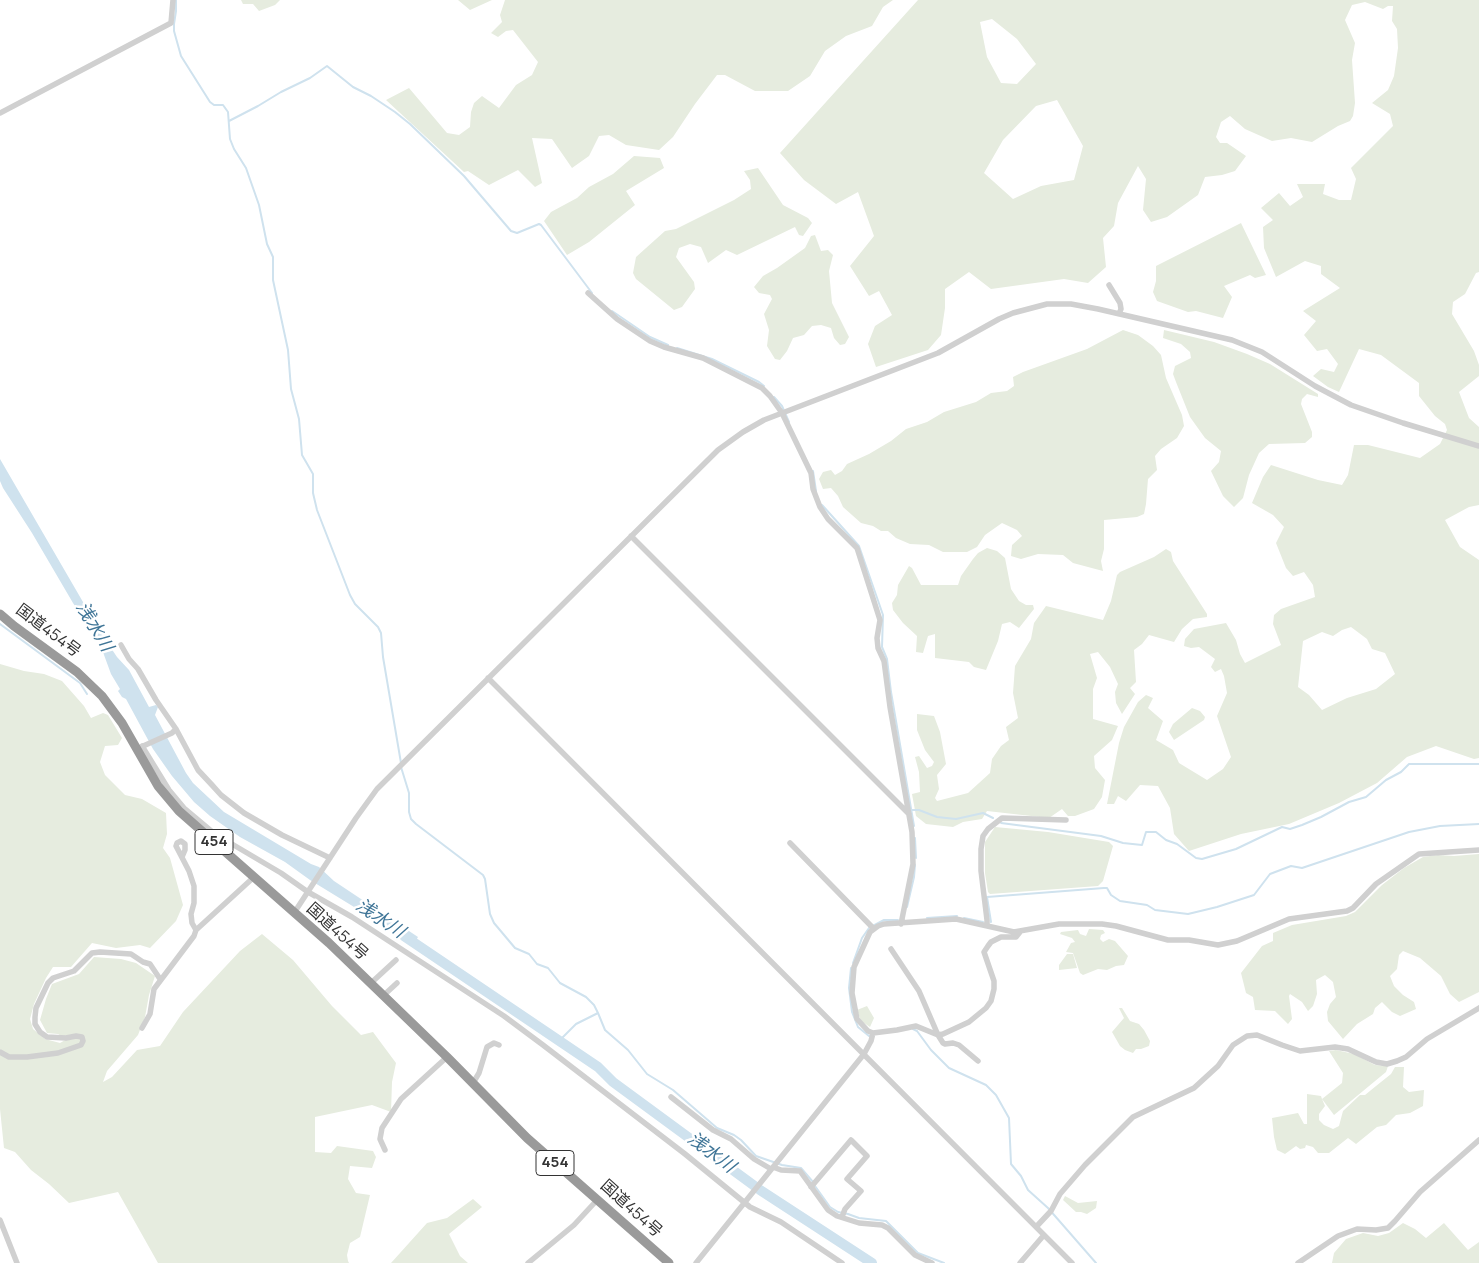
<!DOCTYPE html>
<meta charset="utf-8">
<style>
body{margin:0}
canvas{display:block;background:#fff}
</style>
<canvas width="1479" height="1263"></canvas>
<script>
const ctx = document.querySelector('canvas').getContext('2d');
ctx.lineJoin = 'round';
function fill(path, color) { ctx.fillStyle = color; ctx.fill(path, 'evenodd'); }
const toPath = rows => new Path2D(rows.map(r => 'M' + r).join(''));
function strokePath(path, color, width, dash) { ctx.strokeStyle = color; ctx.lineWidth = width; ctx.lineCap = dash ? 'butt' : 'round'; ctx.setLineDash(dash || []); ctx.stroke(path); }
function drawText(font, color, halo, rows, align = 'center') {
  ctx.font = font + ' Manrope,"Noto Sans JP",sans-serif'; ctx.lineWidth = 5; ctx.setLineDash([]); ctx.textBaseline = 'middle'; ctx.strokeStyle = halo; ctx.fillStyle = color; for (const [text, x, y, turn = 0] of rows) {
    ctx.save(); ctx.translate(x, y); ctx.rotate((+turn || 0) * Math.PI / 180); ctx.textAlign = isNaN(turn) ? turn : align; if (halo) ctx.strokeText(text, 0, 0); ctx.fillText(text, 0, 0); ctx.restore();
  }
}
const green = toPath([
 [241,0,280,0,275,5,259,11,253,4,243,4],
 [458,0,492,0,470,10],
 [505,0,893,0,883,7,872,26,846,36,825,51,810,76,788,91,755,91,725,75,717,75,695,104,673,137,659,150,626,145,609,135,599,136,589,156,572,168,552,139,532,138,542,183,535,187,518,170,489,185,468,171,464,172,386,100,409,88,447,133,459,135,470,127,471,112,474,103,482,96,499,108,516,85,532,75,538,62,513,30,506,31,498,37,491,33,502,22,500,15],
 [918,0,1479,0,1479,272,1476,273,1465,294,1453,302,1452,314,1474,351,1479,365,1479,376,1459,392,1469,418,1479,427,1479,505,1469,507,1445,520,1460,547,1479,560,1479,758,1474,759,1436,746,1407,757,1377,783,1339,803,1289,824,1241,834,1189,851,1174,834,1170,808,1158,786,1140,785,1126,801,1118,796,1114,804,1107,804,1119,743,1124,727,1138,702,1146,695,1153,698,1148,708,1163,721,1156,740,1173,750,1179,763,1207,780,1223,769,1231,757,1217,716,1227,693,1224,676,1221,669,1215,672,1211,667,1215,659,1199,647,1191,648,1184,646,1185,639,1194,629,1226,623,1236,640,1240,654,1245,663,1281,645,1273,624,1274,615,1281,609,1315,597,1313,585,1304,572,1293,576,1286,568,1276,543,1284,527,1273,515,1252,503,1263,477,1271,465,1318,480,1342,485,1348,475,1354,445,1368,445,1420,458,1440,444,1447,430,1445,424,1435,416,1419,396,1419,383,1381,355,1359,349,1339,392,1328,387,1313,376,1321,369,1334,372,1338,364,1327,349,1317,351,1304,335,1316,321,1303,311,1340,288,1321,274,1321,266,1305,261,1276,277,1264,248,1263,227,1273,220,1261,208,1279,193,1290,206,1303,197,1297,184,1325,184,1323,194,1339,200,1351,200,1356,179,1351,168,1393,126,1390,114,1372,103,1388,90,1394,76,1398,48,1397,29,1392,21,1393,6,1388,6,1383,9,1365,2,1352,5,1345,20,1355,43,1352,60,1355,103,1353,116,1350,121,1338,126,1312,142,1291,138,1272,141,1245,129,1230,116,1221,122,1216,137,1220,143,1227,143,1246,156,1235,171,1222,175,1205,177,1198,195,1167,217,1151,222,1143,210,1146,179,1138,166,1118,203,1114,226,1103,238,1106,267,1088,283,1064,279,991,289,969,272,945,289,945,308,941,335,928,350,876,367,868,344,875,326,892,315,879,291,869,296,850,266,874,236,858,192,836,204,804,180,780,153],
 [992,19,1017,39,1036,64,1017,84,1001,83,987,57,980,22],
 [1057,100,1083,146,1074,180,1041,186,1013,199,984,173,1003,140,1036,106],
 [1351,627,1367,639,1372,649,1385,653,1395,674,1376,689,1347,698,1322,710,1309,695,1298,687,1303,641,1322,632,1333,636,1342,630],
 [634,156,660,158,664,168,626,191,635,205,589,242,567,255,544,221,551,212,577,198,589,187,613,174],
 [758,168,783,205,808,218,812,223,803,236,799,235,795,227,737,255,726,250,708,263,701,247,690,244,679,248,676,257,694,282,695,289,682,307,674,310,636,279,633,273,636,257,665,231,676,229,734,200,751,189,750,180,744,171],
 [1241,223,1266,275,1255,278,1250,275,1224,286,1232,297,1223,318,1196,311,1188,312,1157,301,1153,292,1156,281,1156,266],
 [815,235,821,251,828,250,833,255,829,271,832,303,849,337,845,344,840,345,834,338,831,328,821,325,812,326,804,335,793,338,787,351,780,360,775,359,767,346,769,330,764,314,772,299,770,295,759,293,754,287,763,276,777,268,805,248,811,236],
 [1123,330,1138,335,1153,346,1161,355,1166,378,1182,415,1184,426,1177,438,1161,449,1155,456,1157,470,1148,479,1146,504,1144,514,1137,517,1104,520,1104,549,1101,561,1103,571,1073,563,1063,555,1038,554,1021,559,1011,556,1012,545,1022,536,1017,530,1002,523,985,535,977,547,967,552,943,552,929,545,910,544,896,538,888,531,881,531,873,526,861,523,843,507,838,496,831,488,823,489,819,479,823,472,831,470,835,475,842,471,847,464,869,454,891,441,906,429,927,422,944,412,976,402,991,393,1007,391,1014,386,1013,377,1023,372,1087,349],
 [1164,330,1214,342,1247,354,1270,364,1318,394,1318,397,1307,394,1302,399,1301,404,1312,432,1312,437,1305,443,1269,444,1259,453,1249,475,1243,498,1234,507,1223,496,1211,471,1219,462,1221,451,1205,438,1190,417,1176,382,1173,374,1175,366,1191,358,1190,352,1181,344,1163,338],
 [987,548,997,551,1005,558,1011,589,1019,601,1026,605,1033,605,1034,609,1019,628,1010,622,1002,624,998,641,986,670,974,667,969,662,935,658,935,634,928,636,923,653,916,652,917,636,903,623,893,610,892,603,897,595,898,585,909,566,912,568,921,585,958,585,961,576,973,559,978,553],
 [1166,549,1171,552,1173,561,1207,614,1207,617,1193,619,1182,629,1174,642,1149,635,1142,644,1134,650,1136,682,1130,688,1135,694,1122,714,1116,703,1115,692,1118,684,1110,667,1098,652,1090,654,1097,678,1093,689,1093,719,1118,726,1112,740,1094,756,1095,768,1105,780,1102,797,1094,809,1075,816,1068,816,1062,809,1049,818,987,811,982,819,963,822,953,827,926,824,916,816,912,794,920,792,919,772,915,757,919,756,927,768,932,766,934,762,925,750,917,730,917,714,934,716,940,732,946,764,937,775,939,789,935,798,937,801,968,793,990,773,992,759,1001,746,1009,740,1006,727,1018,718,1013,693,1015,666,1031,639,1034,623,1046,606,1103,620,1111,601,1117,575,1120,572,1154,557],
 [0,664,24,671,44,674,62,681,84,706,91,718,103,713,108,715,122,738,118,745,105,746,100,762,105,775,125,795,142,799,166,813,167,834,163,848,170,858,183,905,176,921,150,948,140,945,116,948,92,943,71,967,53,967,46,978,34,1004,30,1019,33,1029,45,1039,60,1043,67,1039,58,1034,47,1033,40,1020,46,999,52,984,79,974,94,957,121,959,136,963,155,976,149,995,145,1017,138,1035,107,1071,103,1082,112,1077,137,1050,160,1046,183,1012,240,951,262,934,293,960,332,1006,361,1035,373,1032,396,1063,392,1082,391,1112,372,1105,315,1117,315,1152,331,1153,337,1146,373,1151,376,1157,372,1168,350,1166,348,1179,356,1193,370,1195,360,1237,350,1243,347,1255,348,1261,349,1263,158,1263,118,1192,69,1203,49,1184,31,1170,15,1152,4,1148,0,1109],
 [1192,708,1200,711,1205,717,1204,720,1174,740,1169,732,1173,724],
 [995,827,1048,832,1109,842,1113,846,1103,881,1098,886,990,894,988,892,985,873,985,842],
 [1479,854,1479,992,1459,1002,1450,994,1441,976,1420,958,1403,951,1399,955,1397,969,1390,976,1394,986,1403,995,1414,1002,1416,1009,1400,1016,1392,1012,1382,1002,1375,1008,1373,1014,1357,1024,1343,1039,1328,1021,1327,1012,1330,1004,1336,997,1333,982,1325,975,1316,980,1317,994,1313,1006,1308,1011,1302,1002,1290,994,1289,996,1292,1019,1288,1024,1275,1011,1255,1010,1253,997,1246,993,1241,973,1262,946,1273,941,1273,933,1292,925,1346,916,1355,912,1382,885,1404,868,1423,857,1438,855,1454,856],
 [1089,929,1103,930,1105,933,1101,935,1100,939,1103,942,1109,939,1115,941,1128,956,1124,965,1116,966,1107,970,1098,969,1083,975,1080,973,1073,953,1066,952,1071,943,1075,942,1072,938,1060,934,1061,932,1078,930,1080,934,1086,936],
 [1067,954,1073,954,1077,968,1059,970,1059,965],
 [867,1006,874,1018,870,1027,861,1021,857,1010],
 [1119,1008,1122,1008,1130,1021,1139,1024,1144,1030,1150,1041,1149,1046,1141,1049,1136,1049,1133,1053,1125,1050,1120,1046,1112,1032,1124,1018],
 [1336,1050,1354,1054,1375,1065,1388,1066,1386,1072,1334,1115,1322,1099,1325,1106,1319,1114,1319,1120,1324,1125,1333,1129,1339,1126,1343,1111,1360,1095,1365,1095,1376,1086,1391,1074,1395,1067,1404,1067,1403,1087,1409,1092,1424,1090,1423,1106,1410,1113,1396,1115,1386,1125,1377,1127,1356,1144,1348,1138,1329,1153,1318,1153,1313,1147,1306,1145,1305,1148,1300,1149,1296,1146,1285,1154,1277,1150,1274,1137,1272,1118,1298,1113,1304,1124,1307,1124,1307,1094,1321,1096,1322,1099,1342,1083,1343,1073,1329,1051],
 [1065,1196,1078,1203,1097,1201,1096,1208,1087,1214,1081,1212,1076,1212,1063,1200],
 [473,1199,482,1207,449,1234,460,1256,468,1263,391,1263,427,1223,447,1218],
 [1403,1223,1415,1229,1426,1238,1444,1223,1468,1250,1479,1242,1479,1263,1332,1263,1334,1253,1346,1239,1363,1233,1378,1236,1389,1233]
]);
const water = toPath([
 [0,459,101,633,117,657,129,670,149,707,156,705,158,707,155,715,186,773,193,783,224,812,311,864,319,867,334,881,418,937,413,945,373,920,358,912,359,910,310,880,285,862,240,837,210,816,194,802,172,776,153,749,126,699,122,697,118,691,120,689,111,674,100,644,73,603,32,533,3,488,0,481]
]);
const stream = toPath([
 [176,0,176,11,174,24,174,31,181,56,210,102,214,105,223,105,228,112,230,139,234,149,246,168,259,205,267,244,273,257,273,280,288,350,291,389,299,419,302,455,313,474,313,493,317,510,350,595,355,604,378,627,381,633,383,657,401,763],
 [229,121,258,106,281,92,310,78,327,66,353,87,371,96,395,112,410,124,464,176,511,231,517,233,539,224,541,225,592,293],
 [612,311,650,337,668,345],
 [677,348,712,359,759,382,764,386],
 [774,397,782,406,789,422],
 [813,471,816,491],
 [822,505,859,546,883,615,882,647,887,659,891,692,914,826],
 [0,624,80,683,87,694],
 [401,767,409,793,409,812,411,819,416,824,483,875,485,879,490,914,494,923,515,948,529,954,537,964,548,968,560,983,586,997,594,1005,598,1013],
 [912,810,919,810,937,817,956,819,983,813,993,818],
 [1001,823,1101,836,1123,843,1142,845,1146,832,1156,832,1166,840,1177,844,1196,858,1202,859,1236,849,1282,827,1290,829,1302,825,1321,817,1349,802,1366,797,1386,780,1401,772,1409,764,1479,764],
 [915,838,916,858],
 [907,907,914,877,915,865],
 [927,918,957,916],
 [964,918,983,922],
 [991,922,987,897,1104,888,1107,888,1111,895,1120,901,1147,905,1155,910,1188,914,1217,907,1254,895,1270,874,1291,866,1302,868,1409,832,1440,826,1479,824],
 [853,963,862,938,869,928,884,920,898,920],
 [851,968,849,988,852,1012,858,1027,869,1036,871,1036],
 [913,1029,917,1031,931,1050,949,1068,986,1085,996,1095,1009,1118,1011,1164,1021,1176,1028,1190,1048,1208,1096,1263],
 [559,1041,576,1024,598,1013,605,1030,628,1050,647,1074,673,1090,717,1128,734,1135,741,1140,756,1156,782,1165,801,1168,813,1182],
 [815,1186,830,1207,838,1212,848,1214,859,1218,886,1221,918,1253,944,1263]
]);
const river = toPath([
 [404,936,598,1067,613,1082,760,1190,872,1263]
]);
const minor = toPath([
 [0,113,171,23,173,0],
 [1109,285,1120,303,1121,309,1119,314],
 [588,293,617,319,650,341,664,347,703,358,762,388,770,396,782,413,811,473,813,489,820,507,828,519,857,548,880,620,877,638,878,648,884,661,890,707,912,832,913,864,901,924],
 [631,536,909,814],
 [121,645,129,659,138,669,156,700,176,729,198,770,212,785,221,795,244,813,282,835,330,858],
 [488,678,1072,1263],
 [142,746,169,790,184,808,215,834,281,873,308,892,352,917,504,1016,543,1045,685,1154,750,1207,781,1222,842,1263],
 [141,747,172,733,176,729],
 [790,843,874,929],
 [182,857,185,850,185,844,181,841,177,843,176,846,189,871,194,886,194,903,191,914,192,923,196,930],
 [294,913,356,818,377,789,718,450,743,432,764,420,938,353,999,319,1013,313,1047,304,1071,304,1098,309,1232,340,1262,352,1315,386,1351,405,1403,423,1479,446],
 [987,926,987,920,981,871,981,849,983,836,988,829,1002,818,1066,820],
 [1020,932,1016,937,1001,937,991,942,988,946,984,952,994,981,994,989,991,1001,986,1008,969,1022,943,1034,938,1035,916,1026,897,1030,873,1033,868,1031,857,1019,852,993,854,967,870,932,878,926,884,924,956,919,1014,932,1059,924,1102,924,1116,926,1168,940,1189,940,1218,945,1237,941,1289,919,1347,911,1353,908,1376,884,1419,854,1479,850],
 [891,949,919,991,938,1035,943,1043,945,1044,953,1043,959,1045,978,1061],
 [371,983,396,960],
 [384,995,397,983],
 [142,1028,150,1014,154,989,194,936,196,930,254,877],
 [0,1052,9,1057,27,1057,58,1053,81,1045,83,1041,82,1037,76,1036,66,1038,47,1037,40,1032,35,1024,35,1017,36,1008,48,983,53,978,74,971,92,953,100,952,131,954,143,962,150,964,160,979],
 [473,1083,479,1073,487,1047,494,1043,499,1045],
 [671,1097,713,1130,731,1139,754,1159,771,1169],
 [385,1150,380,1139,382,1128,401,1099,447,1057],
 [773,1167,781,1170,800,1171,828,1210,837,1216,859,1223,882,1225,888,1228,915,1255,932,1263],
 [811,1187,851,1140,867,1156,847,1179,861,1191,845,1209,842,1217],
 [0,1220,17,1263],
 [1036,1227,1051,1211,1060,1194,1085,1165,1133,1117,1194,1088,1218,1066,1233,1045,1247,1036,1257,1035,1282,1045,1300,1051,1335,1047,1348,1049,1376,1062,1387,1064,1397,1061,1406,1057,1427,1039,1479,1008],
 [528,1263,574,1225,598,1199],
 [696,1263,864,1054,871,1041,873,1033],
 [1020,1263,1044,1235],
 [1298,1263,1338,1236,1357,1229,1376,1230,1388,1228,1395,1221,1420,1192,1479,1140]
]);
const highway = toPath([
 [0,614,14,626,77,672,102,696,122,723,158,786,179,811,329,943,447,1057,527,1138,669,1263]
]);
const shields = [
 [214,842,38],
 [555,1163,38]
];
const shieldNames = [
 ["454",214,842],
 ["454",555,1163]
];
const streetNames = [
 ["国道454号",48,631,37],
 ["国道454号",337,932,42],
 ["国道454号",631,1209,42]
];
const waterNames = [
 ["浅水川",94,627,59],
 ["浅水川",380,919,34],
 ["浅水川",711,1153,37]
];
fill(green, '#e6ecdf');
fill(water, '#cfe2ee');
strokePath(stream, '#cfe2ee', 2);
strokePath(river, '#cfe2ee', 10);
strokePath(minor, '#d0d0d0', 5.5);
strokePath(highway, '#9a9a9a', 9);
for (const [x, y, w] of shields) { const box = new Path2D(); box.roundRect(x - w / 2, y - 12.5, w, 25, 4); ctx.fillStyle = '#fff'; ctx.fill(box); strokePath(box, '#333', 1); }
drawText('bold 15px', '#333', null, shieldNames);
drawText('16px', '#333', '#fff', streetNames);
drawText('italic 18px', '#3f7597', '#fff', waterNames);
</script>
